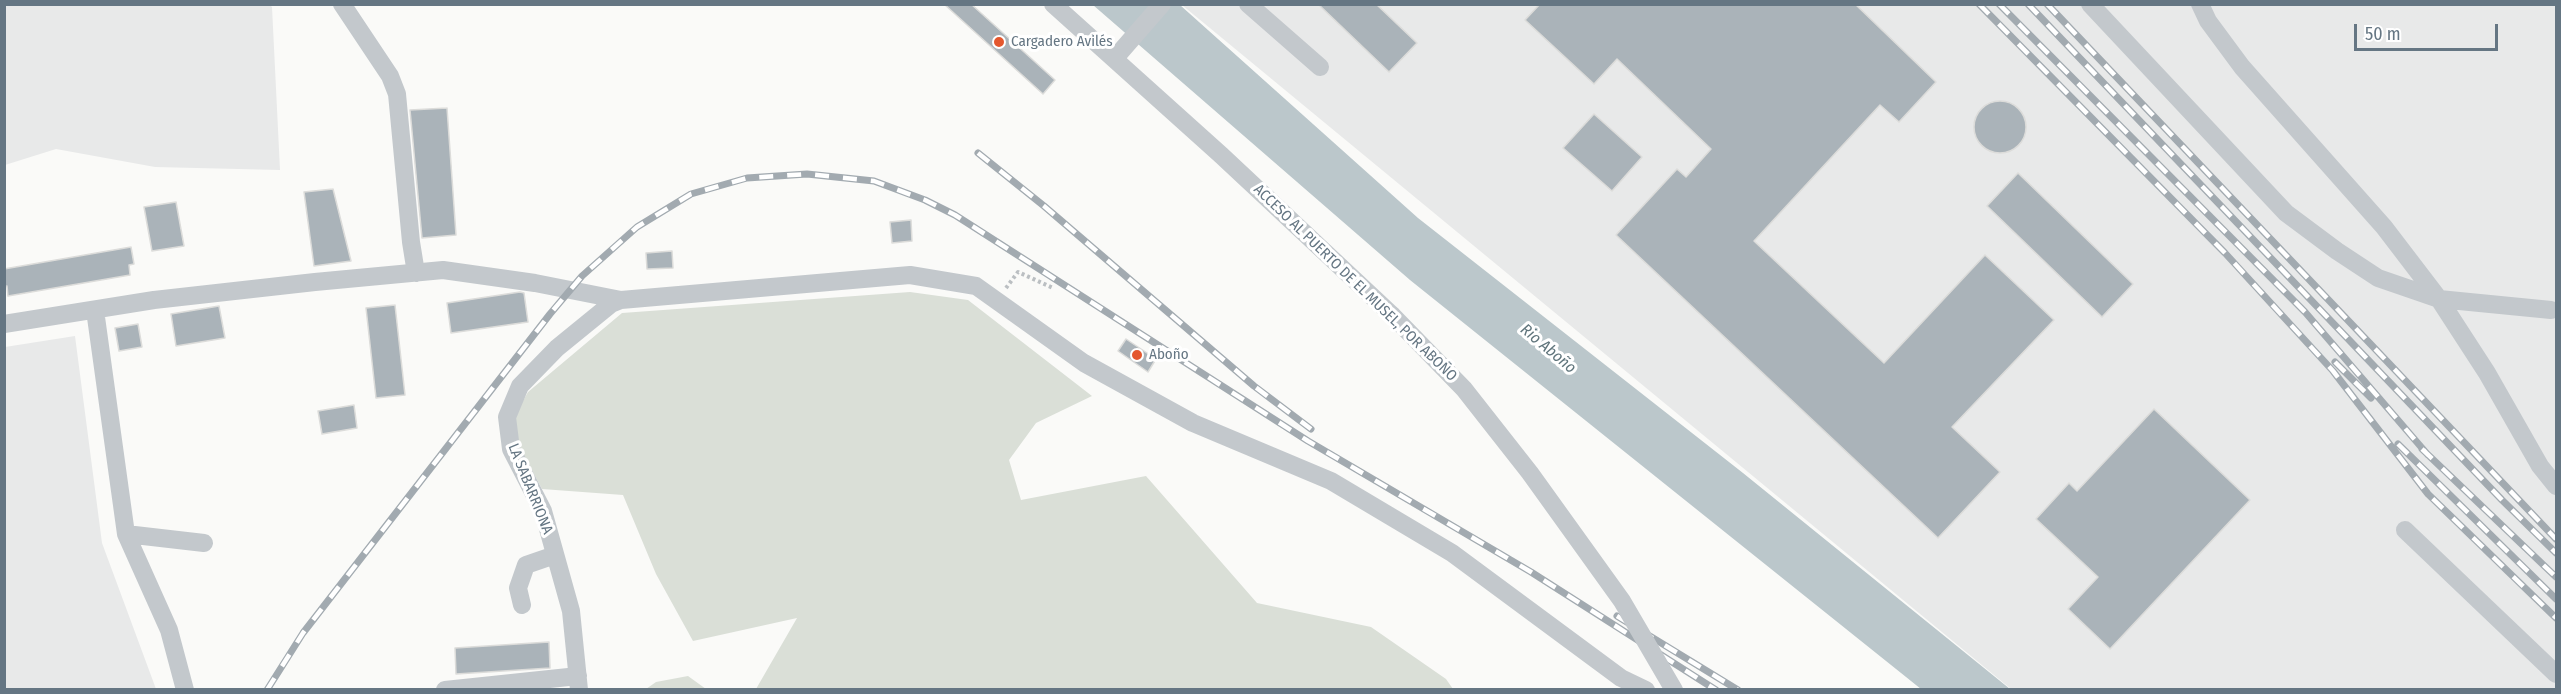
<!DOCTYPE html>
<meta charset="utf-8">
<style>
body{margin:0}
#map{position:relative;width:2561px;height:694px;overflow:hidden;background:#fafaf8;font-family:"Fira Sans Condensed",sans-serif}
canvas{display:block}
.frame{position:absolute;inset:0;border:6px solid #657683;pointer-events:none}
.scale{position:absolute;left:2354px;top:24px;width:144px;height:27px;box-sizing:border-box;border:3px solid #657683;border-top:0;padding-left:8px;font-size:18px;line-height:21px;white-space:nowrap;color:#657683;-webkit-text-stroke:4px #fff;paint-order:stroke}
</style>
<div id="map">
<canvas width="2561" height="694"></canvas>
<div class="frame"></div>
<div class="scale">50 m</div>
</div>
<script>
const ctx = document.querySelector('canvas').getContext('2d');
ctx.lineJoin = 'round';
function fill(path, color) { ctx.fillStyle = color; ctx.fill(path, 'evenodd'); }
const toPath = rows => new Path2D(rows.map(r => 'M' + r).join(''));
function strokePath(path, color, width, dash) { ctx.strokeStyle = color; ctx.lineWidth = width; ctx.lineCap = dash ? 'butt' : 'round'; ctx.setLineDash(dash || []); ctx.stroke(path); }
function drawText(font, color, halo, rows, align = 'center') {
  ctx.font = font + ' "Fira Sans Condensed",sans-serif'; ctx.lineWidth = 6; ctx.setLineDash([]); ctx.textBaseline = 'middle'; ctx.strokeStyle = halo; ctx.fillStyle = color; for (const [text, x, y, turn = 0] of rows) {
    ctx.save(); ctx.translate(x, y); ctx.rotate((+turn || 0) * Math.PI / 180); ctx.textAlign = isNaN(turn) ? turn : align; if (halo) ctx.strokeText(text, 0, 0); ctx.fillText(text, 0, 0); ctx.restore();
  }
}
const built = toPath([
 [269,4,272,7,280,170,155,167,56,149,5,165,5,5],
 [1182,5,2556,5,2556,689,2011,689],
 [75,336,102,543,156,689,5,689,5,347]
]);
const green = toPath([
 [910,292,968,300,1092,396,1036,423,1009,460,1021,500,1146,476,1257,603,1371,627,1446,679,1453,689,756,689,797,618,693,641,656,574,623,495,542,489,519,446,515,415,528,392,622,313],
 [688,676,706,689,646,689,656,682]
]);
const water = toPath([
 [1093,5,1180,5,1418,218,1743,473,2010,689,1921,689,1410,280]
]);
const building = toPath([
 [944,4,971,4,1055,80,1043,94,944,4],
 [1318,4,1376,4,1417,43,1389,72,1318,4],
 [1540,4,1855,4,1936,82,1899,122,1880,105,1754,241,1884,363,1985,255,2054,320,1952,427,2000,472,1938,538,1616,235,1677,169,1686,177,1711,149,1617,59,1594,84,1525,20,1540,4],
 '1974 127a26 26 0 1 1 52 0a26 26 0 1 1-52 0Z',
 [447,108,456,235,422,238,410,110,447,108],
 [1594,114,1642,157,1612,191,1563,148,1594,114],
 [2018,173,2133,284,2102,317,1987,206,2018,173],
 [333,189,351,261,314,266,304,192,333,189],
 [176,202,184,246,152,251,144,207,176,202],
 [911,220,912,241,892,243,890,222,911,220],
 [131,247,134,264,129,265,130,275,8,296,7,286,4,287,4,269,131,247],
 [672,251,673,268,647,269,646,253,672,251],
 [520,292,524,293,528,322,451,333,447,303,520,292],
 [395,305,405,395,376,398,366,308,395,305],
 [219,306,225,338,176,346,171,314,219,306],
 [138,324,142,347,119,351,115,328,138,324],
 [1126,339,1156,359,1148,372,1118,351,1126,339],
 [354,405,357,428,322,434,318,411,354,405],
 [2154,409,2250,500,2110,649,2068,609,2098,577,2036,519,2069,483,2077,491,2154,409],
 [549,642,550,668,456,674,455,648,549,642]
]);
const path = toPath([
 [1006,288,1018,272,1053,288]
]);
const minor = toPath([
 [342,4,390,76,397,94,411,242,416,273],
 [1053,4,1221,155,1392,315],
 [1248,4,1320,67],
 [2090,4,2286,213,2337,251,2378,278,2439,299,2487,373,2540,466,2556,486],
 [2200,4,2208,21,2242,67,2384,227,2439,299,2551,310],
 [1115,58,1162,4],
 [95,310,126,534,169,630,185,690],
 [4,324,154,300,315,282,443,270,535,283,621,300,910,275,976,286,1084,363,1193,423,1331,481,1452,553,1621,678,1646,690],
 [2405,530,2556,674],
 [126,534,204,543],
 [522,605,518,588,526,565,555,555],
 [445,690,578,676],
 [579,690,571,611,543,511,511,449,507,417,520,386,557,348,611,304,621,300]
]);
const rail = toPath([
 [1979,4,2225,253,2333,371,2428,494,2556,618],
 [1999,4,2305,312,2428,455],
 [2028,4,2502,500,2556,553],
 [2047,4,2556,539],
 [978,153,1044,206,1254,386,1311,429],
 [2335,362,2371,398],
 [2398,444,2556,599],
 [2422,449,2556,577],
 [1617,616,1738,690],
 [267,690,303,633,550,314,582,276,637,227,691,194,747,178,807,174,874,181,925,200,955,215,1308,441,1531,572,1716,690]
]);
const minorBridge = toPath([
 [1392,315,1464,389,1530,473,1622,601,1674,690]
]);
const markers = [
 [999,42,6,"#e4572e"],
 [1137,355,6,"#e4572e"]
];
const poiNames = [
 ["Cargadero Avilés",1011,42],
 ["Aboño",1149,355]
];
const streetNames = [
 ["ACCESO AL PUERTO DE EL MUSEL, POR ABOÑO",1355,283,44],
 ["LA SABARRIONA",530,489,68]
];
const waterNames = [
 ["Rio Aboño",1548,349,40]
];
fill(built, '#e8e9e9');
fill(green, '#dadfd7');
fill(water, '#bbc7cb');
fill(building, '#aab3b9');
strokePath(building, '#dcdcda', 1.5);
strokePath(path, '#bbbfc2', 4, [3, 3]);
strokePath(minor, '#c3c8cc', 18);
strokePath(rail, '#a2aab0', 7);
strokePath(rail, '#fff', 4.5, [14]);
strokePath(minorBridge, '#c3c8cc', 18);
for (const [x, y, r, color] of markers) { const dot = new Path2D(); dot.arc(x, y, r, 0, 2 * Math.PI); ctx.fillStyle = color; ctx.fill(dot); strokePath(dot, '#fff', 2); }
drawText('15px', '#657683', '#fff', poiNames, 'left');
drawText('15px', '#657683', '#fff', streetNames);
drawText('italic 16px', '#60757c', '#fff', waterNames);
</script>
